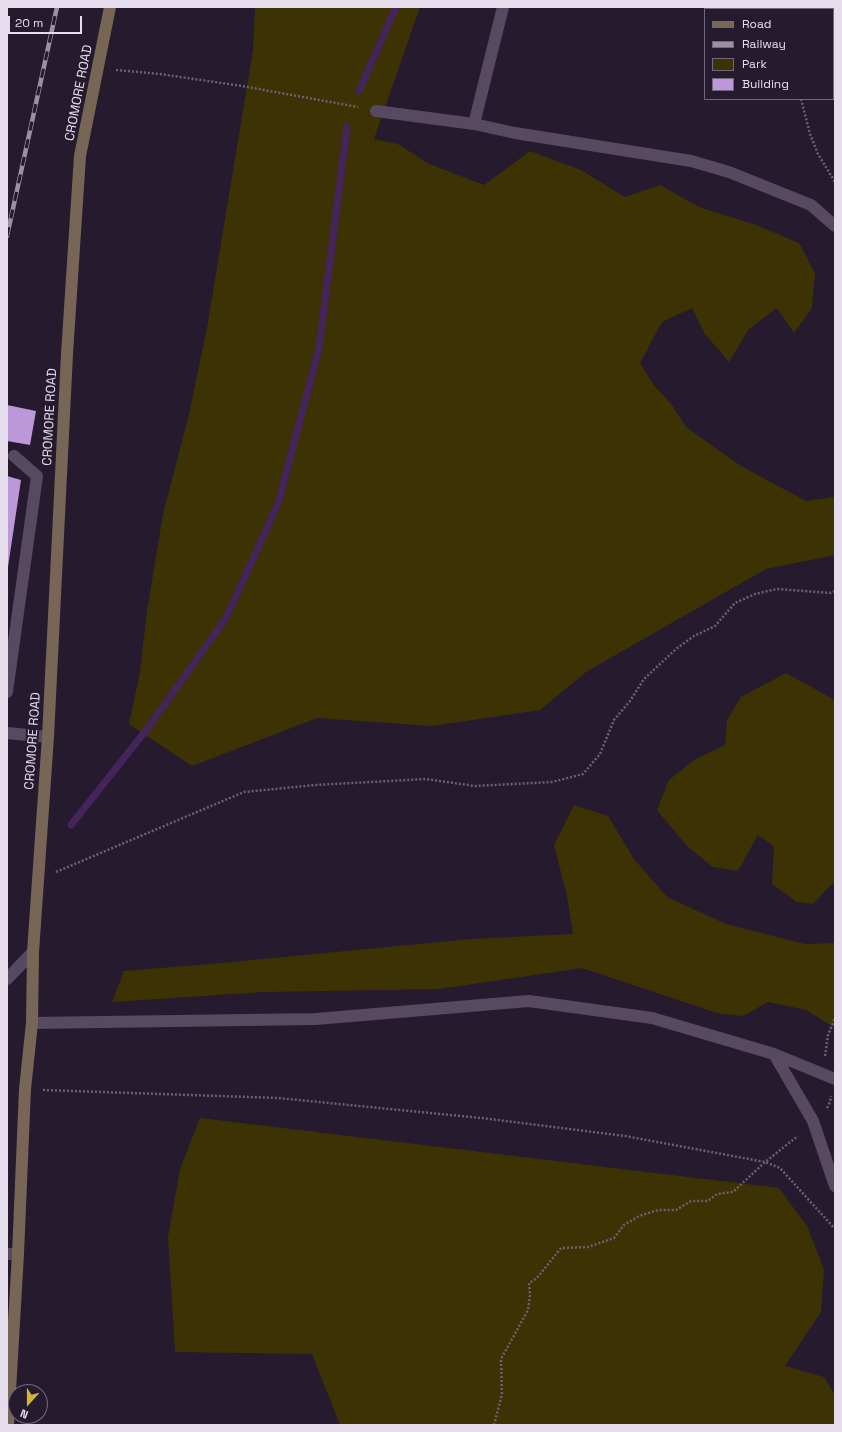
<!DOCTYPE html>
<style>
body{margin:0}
#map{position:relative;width:842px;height:1432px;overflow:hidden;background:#261a2f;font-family:"Space Grotesk",sans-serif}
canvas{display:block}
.frame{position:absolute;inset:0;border:8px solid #e5ddec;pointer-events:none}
.legend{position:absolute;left:704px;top:8px;width:130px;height:92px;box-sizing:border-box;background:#261a2f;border:1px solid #72687b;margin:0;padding:5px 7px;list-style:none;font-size:12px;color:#e5ddec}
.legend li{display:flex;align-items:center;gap:8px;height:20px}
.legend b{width:20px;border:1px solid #72687b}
.north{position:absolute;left:8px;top:1384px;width:40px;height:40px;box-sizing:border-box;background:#261a2f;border:1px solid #72687b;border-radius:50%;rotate:201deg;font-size:11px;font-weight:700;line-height:16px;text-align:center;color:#e5ddec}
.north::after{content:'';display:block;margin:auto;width:14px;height:18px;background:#d3b635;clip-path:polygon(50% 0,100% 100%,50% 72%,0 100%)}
.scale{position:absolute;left:8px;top:16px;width:74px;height:18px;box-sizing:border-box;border:2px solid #e5ddec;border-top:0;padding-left:5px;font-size:12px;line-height:14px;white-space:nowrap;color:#e5ddec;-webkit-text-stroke:3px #261a2f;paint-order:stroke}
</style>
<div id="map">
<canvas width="842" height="1432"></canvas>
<div class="frame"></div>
<ul class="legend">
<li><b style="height:5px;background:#776656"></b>Road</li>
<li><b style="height:5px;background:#9b91a3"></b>Railway</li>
<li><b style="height:11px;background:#3d3204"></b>Park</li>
<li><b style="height:11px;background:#bc98d9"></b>Building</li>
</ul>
<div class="north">N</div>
<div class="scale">20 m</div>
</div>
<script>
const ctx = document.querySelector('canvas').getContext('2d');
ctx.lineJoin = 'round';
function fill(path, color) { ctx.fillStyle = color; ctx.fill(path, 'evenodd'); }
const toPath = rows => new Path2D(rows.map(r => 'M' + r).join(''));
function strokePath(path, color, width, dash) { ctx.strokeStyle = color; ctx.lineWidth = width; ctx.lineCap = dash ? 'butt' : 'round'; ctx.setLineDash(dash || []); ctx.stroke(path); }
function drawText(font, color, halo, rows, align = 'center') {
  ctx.font = font + ' "Space Grotesk",sans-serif'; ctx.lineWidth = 4; ctx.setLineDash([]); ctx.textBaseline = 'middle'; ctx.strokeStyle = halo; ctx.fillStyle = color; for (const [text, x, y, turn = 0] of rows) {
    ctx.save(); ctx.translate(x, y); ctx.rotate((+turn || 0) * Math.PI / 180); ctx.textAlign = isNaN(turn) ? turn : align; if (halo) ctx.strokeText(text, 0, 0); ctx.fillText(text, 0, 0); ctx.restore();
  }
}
const green = toPath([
 [255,7,420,7,374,139,398,144,429,164,484,185,530,151,581,170,625,197,660,185,699,207,756,225,799,243,815,273,812,308,794,333,777,308,749,329,729,362,705,334,692,308,662,322,640,363,653,384,672,405,686,427,741,466,806,501,835,497,835,555,766,569,586,672,540,710,432,726,317,718,192,766,129,724,140,672,147,611,163,514,188,418,207,328,253,50],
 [786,673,833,699,835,704,835,881,813,904,797,902,772,884,774,846,758,835,738,871,713,867,688,847,657,810,669,780,694,760,725,745,727,720,741,697],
 [574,805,608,816,634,859,667,897,726,924,805,944,835,943,835,1028,806,1010,768,1002,743,1016,717,1013,582,968,439,989,264,992,112,1002,124,971,221,963,471,939,573,934,567,896,554,845],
 [200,1118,779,1188,807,1226,824,1269,821,1312,785,1366,824,1377,835,1395,835,1425,340,1425,312,1354,175,1352,168,1237,180,1169]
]);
const stream = toPath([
 [359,91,396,7],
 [71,825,147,729,226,618,278,504,319,348,347,127]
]);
const building = toPath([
 [7,405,36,411,30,445,7,441],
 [7,476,21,480,8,567,7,567]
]);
const path = toPath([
 [760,7,761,9],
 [116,70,160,74,242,86,358,107],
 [801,99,810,134,818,154,835,182],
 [56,872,244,792,315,785,426,779,475,786,552,782,583,774,600,754,614,720,630,701,644,679,676,649,694,636,715,626,735,603,755,594,777,589,831,593,835,591],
 [825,1056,828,1035,835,1018],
 [43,1090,278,1098,481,1118,625,1136,765,1162,780,1168,835,1229],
 [827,1108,830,1102,831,1096],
 [494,1425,502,1394,501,1359,528,1310,530,1295,529,1283,537,1278,561,1248,588,1247,614,1238,624,1225,639,1216,658,1210,676,1210,691,1201,708,1201,717,1194,733,1192,765,1162,798,1136]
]);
const lane = toPath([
 [503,7,474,124,515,133,691,161,729,172,811,205,835,226],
 [376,111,474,124],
 [7,979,33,952],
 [32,1023,316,1019,529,1001,652,1018,774,1054,835,1079],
 [774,1054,813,1121,835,1186]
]);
const street = toPath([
 [7,692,37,476,14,456],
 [7,733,48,737],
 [7,1254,18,1254]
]);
const secondary = toPath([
 [8,1425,18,1254,25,1089,32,1023,33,952,48,737,67,354,80,156,110,7]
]);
const rail = toPath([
 [7,236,57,7]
]);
const streetNames = [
 ["CROMORE ROAD",79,93,-79],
 ["CROMORE ROAD",50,417,-87],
 ["CROMORE ROAD",33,741,-86]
];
fill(green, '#3d3204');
strokePath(stream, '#45245b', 7);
fill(building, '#bc98d9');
strokePath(path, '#6b6174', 2.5, [2, 2]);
strokePath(lane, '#564961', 12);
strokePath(street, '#564961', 12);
strokePath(secondary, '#776656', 12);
strokePath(rail, '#9b91a3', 4.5);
strokePath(rail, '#261a2f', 3, [9]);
drawText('13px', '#e5ddec', '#261a2f', streetNames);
</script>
